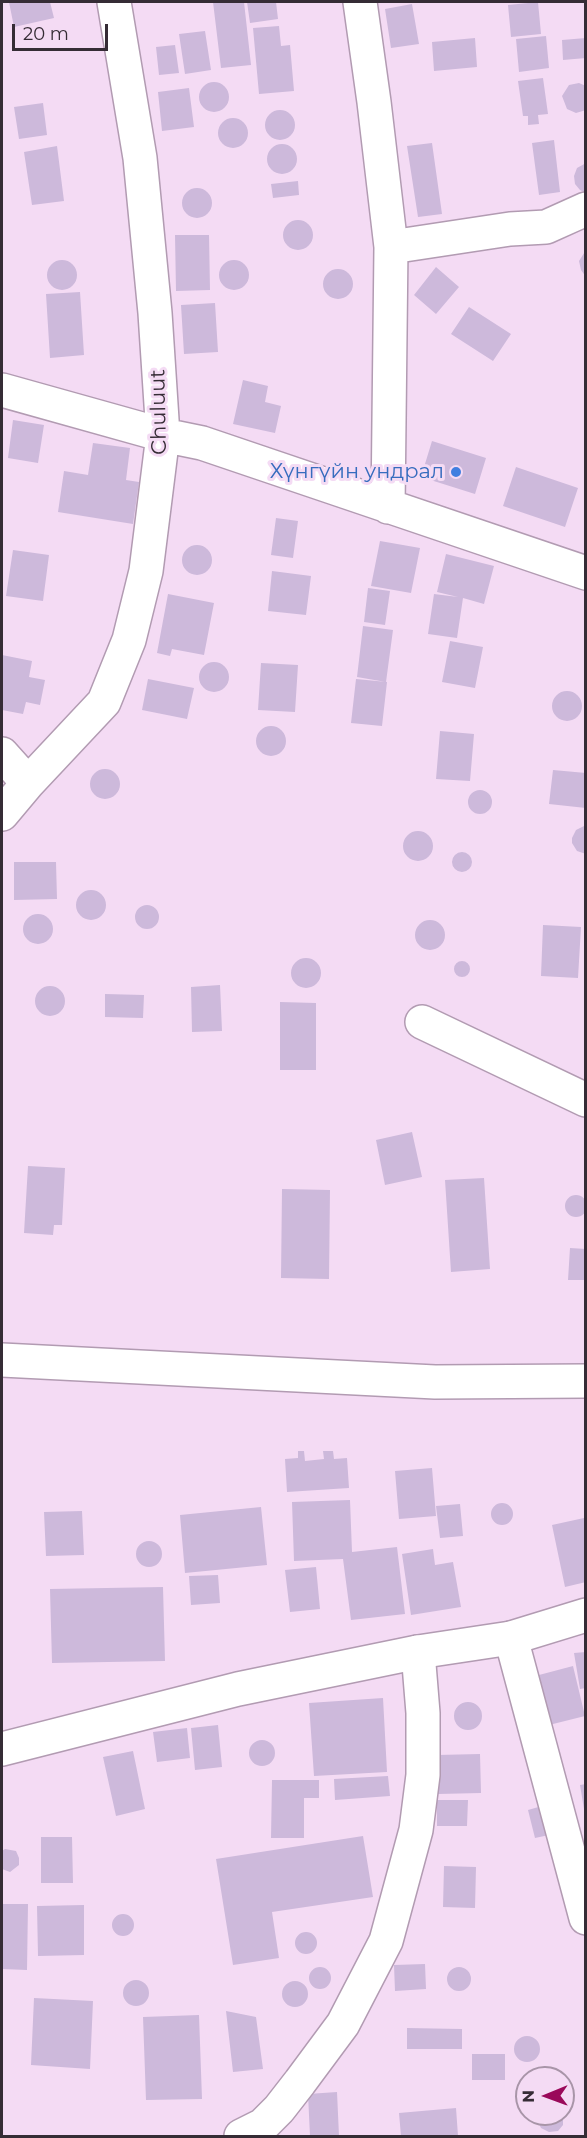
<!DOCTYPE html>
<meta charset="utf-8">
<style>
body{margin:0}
#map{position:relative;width:587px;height:2138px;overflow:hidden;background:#f4dbf4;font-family:Montserrat,sans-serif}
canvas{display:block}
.frame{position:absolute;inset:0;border:3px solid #352c35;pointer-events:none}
.north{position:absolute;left:515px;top:2066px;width:60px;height:60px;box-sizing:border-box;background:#f4dbf4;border:2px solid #a895a8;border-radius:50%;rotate:269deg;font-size:16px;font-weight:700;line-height:24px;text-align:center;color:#352c35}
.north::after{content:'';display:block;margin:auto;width:21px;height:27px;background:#9a095a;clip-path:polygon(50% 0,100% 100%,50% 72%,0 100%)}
.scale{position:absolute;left:12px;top:24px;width:96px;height:27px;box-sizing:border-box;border:3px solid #352c35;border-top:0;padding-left:8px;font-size:18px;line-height:21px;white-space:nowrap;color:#352c35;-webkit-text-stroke:4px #f4dbf4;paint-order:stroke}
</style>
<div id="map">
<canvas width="587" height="2138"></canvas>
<div class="frame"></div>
<div class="north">N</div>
<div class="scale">20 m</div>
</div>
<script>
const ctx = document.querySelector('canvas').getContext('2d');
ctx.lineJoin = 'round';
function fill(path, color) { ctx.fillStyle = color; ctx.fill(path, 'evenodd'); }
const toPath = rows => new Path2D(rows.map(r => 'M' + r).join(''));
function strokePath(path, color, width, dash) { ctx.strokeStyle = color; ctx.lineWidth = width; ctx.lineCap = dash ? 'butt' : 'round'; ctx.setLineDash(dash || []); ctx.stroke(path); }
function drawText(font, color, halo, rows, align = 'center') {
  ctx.font = font + ' Montserrat,sans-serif'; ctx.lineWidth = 6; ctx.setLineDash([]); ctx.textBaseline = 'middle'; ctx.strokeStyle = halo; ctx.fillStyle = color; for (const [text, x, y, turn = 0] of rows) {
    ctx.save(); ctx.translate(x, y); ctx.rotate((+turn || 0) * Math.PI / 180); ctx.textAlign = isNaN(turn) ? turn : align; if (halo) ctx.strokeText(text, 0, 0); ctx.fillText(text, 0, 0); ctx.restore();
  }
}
const building = toPath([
 [9,2,50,2,54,18,14,27],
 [213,2,244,2,251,65,221,68],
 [247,2,276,2,278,19,250,23],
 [538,2,541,34,511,37,508,5],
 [412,4,419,44,391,48,385,9],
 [279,26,281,46,290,45,294,91,259,94,253,28],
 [205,31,211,70,185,74,179,34],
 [546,36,549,68,519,72,516,39],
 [475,38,477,67,434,71,432,42],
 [586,38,586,58,563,60,562,40],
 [175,45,179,73,159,75,156,47],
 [543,78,548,114,538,115,539,124,528,125,528,116,523,116,518,81],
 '199 97a15 15 0 1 1 30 0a15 15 0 1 1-30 0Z',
 [579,83,586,86,586,110,576,113,567,109,562,96,569,85],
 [189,88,194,127,162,131,158,92],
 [43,103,47,135,19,139,14,107],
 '265 125a15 15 0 1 1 30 0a15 15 0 1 1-30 0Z',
 '218 133a15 15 0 1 1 30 0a15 15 0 1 1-30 0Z',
 [554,140,560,192,539,195,532,143],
 [432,143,442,214,418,217,407,146],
 '267 159a15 15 0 1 1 30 0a15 15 0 1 1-30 0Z',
 [57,146,64,201,32,205,24,152],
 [586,163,586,193,580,190,575,184,574,176,577,168],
 [298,181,299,195,273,198,271,184],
 '182 203a15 15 0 1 1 30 0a15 15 0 1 1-30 0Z',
 '283 235a15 15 0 1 1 30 0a15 15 0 1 1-30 0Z',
 [175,235,209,235,210,290,176,291],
 [586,250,586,277,581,270,579,261],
 '47 275a15 15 0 1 1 30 0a15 15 0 1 1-30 0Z',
 '219 275a15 15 0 1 1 30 0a15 15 0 1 1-30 0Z',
 [436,267,459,287,436,314,414,295],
 '323 284a15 15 0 1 1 30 0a15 15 0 1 1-30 0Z',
 [80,292,84,355,50,358,46,294],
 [215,303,218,352,184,354,181,305],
 [469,307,511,334,493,361,451,334],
 [243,380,268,386,265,402,281,406,275,433,233,424],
 [13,420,44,425,38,463,8,458],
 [432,441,486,458,475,494,421,477],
 [93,443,130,448,126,480,139,482,133,524,58,512,64,471,88,475],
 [516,467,578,488,565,527,503,506],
 [276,518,298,521,293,558,271,555],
 [380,541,420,548,411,593,371,586],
 '182 560a15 15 0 1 1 30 0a15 15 0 1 1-30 0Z',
 [13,550,49,555,43,601,6,596],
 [446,554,494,566,484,604,463,598,457,638,428,634,434,594,458,597,437,592],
 [272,571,311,576,306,615,268,611],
 [368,588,390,591,385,625,364,622],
 [168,594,214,603,204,655,172,649,170,656,157,653],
 [363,626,393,630,386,682,357,677],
 [450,641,483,647,475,688,442,682],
 [2,655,32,661,29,677,45,680,40,705,26,702,23,714,2,710],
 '199 677a15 15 0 1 1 30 0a15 15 0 1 1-30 0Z',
 [261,663,298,665,295,712,258,710],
 [148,679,194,688,187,719,142,710],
 [356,679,387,682,382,726,351,723],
 '552 706a15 15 0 1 1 30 0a15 15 0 1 1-30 0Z',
 '256 741a15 15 0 1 1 30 0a15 15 0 1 1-30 0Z',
 [440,731,474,734,470,781,436,779],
 '90 784a15 15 0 1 1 30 0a15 15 0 1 1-30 0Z',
 [553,770,586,773,586,808,549,804],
 '468 802a12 12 0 1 1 24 0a12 12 0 1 1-24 0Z',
 [586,825,586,854,577,851,572,843,572,838,576,830],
 '403 846a15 15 0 1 1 30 0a15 15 0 1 1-30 0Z',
 '452 862a10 10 0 1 1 20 0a10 10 0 1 1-20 0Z',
 [14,862,56,862,57,899,14,900],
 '76 905a15 15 0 1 1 30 0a15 15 0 1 1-30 0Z',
 '135 917a12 12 0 1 1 24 0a12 12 0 1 1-24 0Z',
 '23 929a15 15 0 1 1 30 0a15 15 0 1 1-30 0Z',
 '415 935a15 15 0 1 1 30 0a15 15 0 1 1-30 0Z',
 [543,925,581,927,578,978,541,976],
 '291 973a15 15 0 1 1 30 0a15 15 0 1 1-30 0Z',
 '454 969a8 8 0 1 1 16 0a8 8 0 1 1-16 0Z',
 [220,985,222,1031,192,1032,191,987],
 '35 1001a15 15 0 1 1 30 0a15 15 0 1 1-30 0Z',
 [105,994,144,995,143,1018,105,1017],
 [280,1002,316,1003,316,1070,280,1070],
 [412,1132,422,1177,385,1185,376,1140],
 [28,1166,65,1168,62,1225,54,1225,53,1235,24,1233],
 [484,1178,490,1269,451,1272,445,1180],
 [282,1189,330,1190,329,1279,281,1278],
 '565 1206a11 11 0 1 1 22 0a11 11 0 1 1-22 0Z',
 [570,1248,586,1249,586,1280,568,1280],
 [298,1451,304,1451,305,1461,324,1459,323,1451,333,1451,334,1459,347,1458,349,1488,287,1492,285,1459,298,1458],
 [432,1468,436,1516,399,1519,395,1471],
 [350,1500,352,1552,397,1547,405,1614,351,1620,343,1559,294,1561,292,1502],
 '491 1514a11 11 0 1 1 22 0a11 11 0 1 1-22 0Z',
 [460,1504,463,1536,440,1538,436,1506],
 [261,1507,267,1565,185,1573,180,1515],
 [82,1511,84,1555,46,1556,44,1512],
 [584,1518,586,1582,565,1587,552,1525],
 '136 1554a13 13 0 1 1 26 0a13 13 0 1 1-26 0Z',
 [433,1549,435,1565,453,1562,461,1607,411,1615,402,1554],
 [316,1567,320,1609,290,1612,285,1570],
 [218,1575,220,1603,191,1605,189,1576],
 [163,1587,165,1661,52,1663,50,1589],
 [586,1652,586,1688,580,1689,574,1653],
 [573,1666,585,1716,549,1725,539,1675],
 [383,1698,387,1772,314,1776,309,1703],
 '454 1716a14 14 0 1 1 28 0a14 14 0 1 1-28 0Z',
 [218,1725,222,1767,195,1770,191,1728],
 [187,1728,190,1758,157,1762,153,1732],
 '249 1753a13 13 0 1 1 26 0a13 13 0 1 1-26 0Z',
 [133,1751,145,1809,116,1816,103,1757],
 [480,1754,481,1793,438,1794,437,1755],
 [388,1776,390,1796,335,1800,334,1779],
 [272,1780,319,1780,319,1798,304,1798,304,1838,271,1838],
 [586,1784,586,1809,584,1809,580,1785],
 [437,1800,468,1800,467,1826,437,1826],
 [542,1806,549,1835,535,1838,528,1810],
 [363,1836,373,1897,272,1912,279,1958,233,1965,216,1859],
 [41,1837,72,1837,73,1883,41,1883],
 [5,1849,16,1851,19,1858,19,1865,10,1872,2,1869,2,1851],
 [444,1866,476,1867,475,1908,443,1907],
 [2,1904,28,1904,27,1970,2,1969],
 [84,1905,84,1955,38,1956,37,1906],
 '112 1925a11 11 0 1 1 22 0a11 11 0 1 1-22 0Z',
 '295 1943a11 11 0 1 1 22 0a11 11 0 1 1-22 0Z',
 [425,1964,426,1989,395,1991,394,1965],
 '447 1979a12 12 0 1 1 24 0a12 12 0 1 1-24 0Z',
 '309 1978a11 11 0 1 1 22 0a11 11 0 1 1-22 0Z',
 '123 1993a13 13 0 1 1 26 0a13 13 0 1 1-26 0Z',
 '282 1994a13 13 0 1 1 26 0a13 13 0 1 1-26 0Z',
 [34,1998,93,2001,90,2069,31,2065],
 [226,2011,256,2017,263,2069,233,2072],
 [199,2015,202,2099,146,2100,143,2017],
 [407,2028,462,2029,462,2049,407,2049],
 '514 2049a13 13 0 1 1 26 0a13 13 0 1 1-26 0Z',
 [472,2054,505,2054,505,2080,472,2080],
 [337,2092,339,2136,310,2136,308,2094],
 [456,2108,458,2136,401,2136,399,2113],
 [539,2114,563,2114,563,2125,558,2131,549,2132,541,2128,539,2124]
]);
const street = toPath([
 [360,2,374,102,391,247,388,507],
 [391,247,510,229,546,227,586,209],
 [2,390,163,435,202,443,586,573],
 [2,754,28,783],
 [2,814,28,783,104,702,129,640,146,571,163,435,155,313,140,158,114,2],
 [422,1022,586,1100],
 [2,1360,435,1382,586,1381],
 [511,1638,586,1918],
 [241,2136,263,2125,279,2109,300,2082,343,2024,386,1941,416,1830,423,1775,423,1713,418,1652]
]);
const secondary = toPath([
 [2,1749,238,1689,418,1652,511,1638,586,1615]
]);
const markers = [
 [456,472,6,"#3f7fe0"]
];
const streetNames = [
 ["Chuluut",159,412,-91]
];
const shopNames = [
 ["Хүнгүйн ундрал",444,472]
];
fill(building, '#cdb9db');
strokePath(street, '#b29bb2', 36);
strokePath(secondary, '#b29bb2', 36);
strokePath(street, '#fff', 33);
strokePath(secondary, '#fff', 33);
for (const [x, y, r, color] of markers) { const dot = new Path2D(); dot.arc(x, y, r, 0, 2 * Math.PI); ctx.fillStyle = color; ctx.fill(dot); strokePath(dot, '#f4dbf4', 2); }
drawText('21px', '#352c35', '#f4dbf4', streetNames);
drawText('21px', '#366cbe', '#f4dbf4', shopNames, 'right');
</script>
